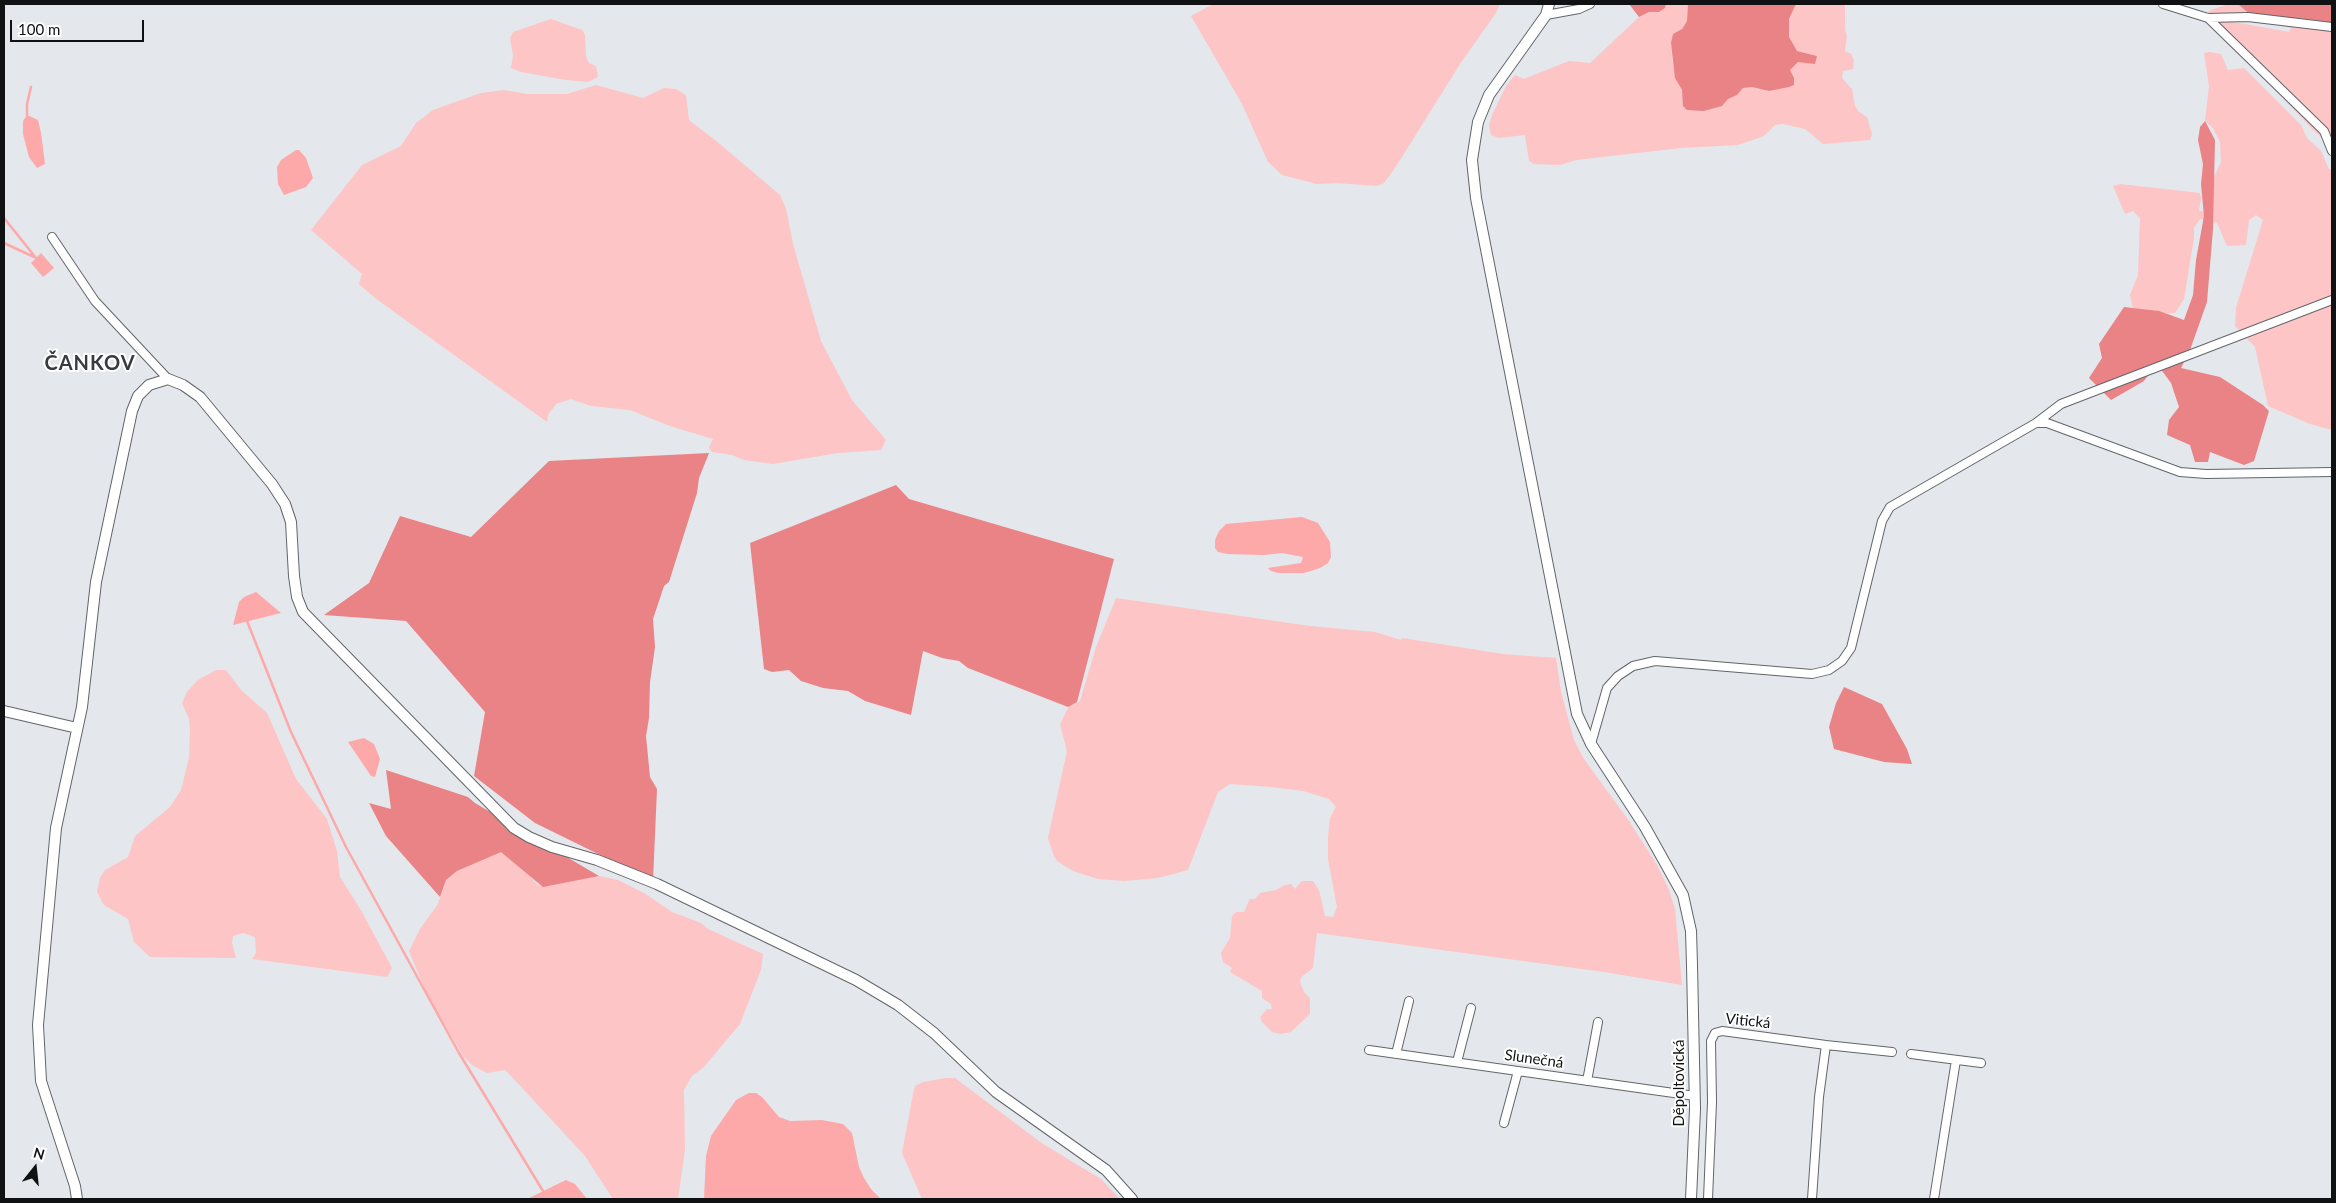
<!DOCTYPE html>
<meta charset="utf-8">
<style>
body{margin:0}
#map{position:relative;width:2336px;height:1203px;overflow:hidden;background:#e4e7ec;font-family:Lato,sans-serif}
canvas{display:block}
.frame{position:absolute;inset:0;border:5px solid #0f1112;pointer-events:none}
.north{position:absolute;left:10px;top:1143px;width:50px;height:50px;-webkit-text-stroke:4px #fff;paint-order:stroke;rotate:16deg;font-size:14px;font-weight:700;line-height:20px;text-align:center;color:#0f1112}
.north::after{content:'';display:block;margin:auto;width:18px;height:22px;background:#0f1112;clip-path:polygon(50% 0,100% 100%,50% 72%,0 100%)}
.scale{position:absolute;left:10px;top:20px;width:134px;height:22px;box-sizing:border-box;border:2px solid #0f1112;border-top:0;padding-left:6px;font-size:15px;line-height:18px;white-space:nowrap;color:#0f1112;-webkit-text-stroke:4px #fff;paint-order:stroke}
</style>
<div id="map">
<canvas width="2336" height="1203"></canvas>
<div class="frame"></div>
<div class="north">N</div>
<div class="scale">100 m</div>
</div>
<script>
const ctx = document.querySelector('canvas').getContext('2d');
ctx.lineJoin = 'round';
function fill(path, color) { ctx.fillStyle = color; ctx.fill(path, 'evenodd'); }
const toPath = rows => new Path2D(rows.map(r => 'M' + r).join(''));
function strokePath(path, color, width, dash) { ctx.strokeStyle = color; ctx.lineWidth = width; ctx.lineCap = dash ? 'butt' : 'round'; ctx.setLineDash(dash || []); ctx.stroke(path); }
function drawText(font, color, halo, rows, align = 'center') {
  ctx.font = font + ' Lato,sans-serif'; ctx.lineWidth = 4; ctx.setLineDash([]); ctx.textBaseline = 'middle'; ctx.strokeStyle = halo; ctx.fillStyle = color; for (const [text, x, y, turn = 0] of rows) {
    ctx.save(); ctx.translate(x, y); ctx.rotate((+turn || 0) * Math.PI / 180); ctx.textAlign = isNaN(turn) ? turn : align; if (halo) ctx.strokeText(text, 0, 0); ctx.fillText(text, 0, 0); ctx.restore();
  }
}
const green = toPath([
 [1213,4,1500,4,1496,13,1460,64,1395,168,1384,183,1377,186,1337,183,1317,184,1282,175,1268,162,1242,104,1191,16],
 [1666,4,1688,4,1687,21,1671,43,1673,65,1684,98,1683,106,1704,111,1721,106,1728,99,1737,95,1743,88,1752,87,1769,91,1794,85,1794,78,1789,70,1798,61,1817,56,1797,51,1791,44,1789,37,1789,19,1796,4,1843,4,1845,6,1845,30,1847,36,1845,51,1851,54,1854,61,1853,69,1843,71,1842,78,1852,89,1855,106,1859,112,1867,117,1872,134,1870,140,1823,144,1805,129,1783,124,1775,125,1764,136,1738,145,1681,148,1576,160,1560,165,1534,164,1529,161,1525,135,1499,138,1491,135,1489,126,1492,115,1506,86,1515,75,1524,79,1569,61,1590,63,1639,17,1649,12,1659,12,1665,8],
 [2226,5,2239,5,2252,15,2265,14,2280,20,2299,18,2332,23,2332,147,2314,131,2225,37,2205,23,2204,20,2223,20,2289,32,2291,28,2243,18,2204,16,2211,10],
 [551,19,582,30,585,35,586,57,589,63,596,66,598,77,588,82,566,80,521,72,511,68,513,55,510,38,513,32],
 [2209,52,2221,54,2228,70,2244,68,2301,125,2307,138,2321,151,2329,169,2332,170,2332,430,2310,424,2268,406,2255,347,2235,326,2236,308,2263,220,2256,215,2249,220,2246,245,2227,246,2217,223,2200,219,2194,228,2194,238,2184,299,2175,313,2134,314,2130,295,2138,275,2140,218,2133,211,2125,214,2113,186,2120,184,2200,193,2201,198,2199,211,2204,211,2209,187,2221,162,2220,142,2213,128,2205,121,2209,86,2204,53],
 [596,85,643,98,664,88,676,89,686,95,689,120,715,140,780,195,786,208,793,244,821,341,852,400,886,440,881,450,838,453,773,464,744,460,732,455,712,452,709,448,713,439,670,426,630,410,591,406,571,399,556,404,548,415,547,422,375,298,359,284,362,274,311,230,362,165,401,146,416,123,433,110,481,93,504,90,527,94,567,94],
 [1116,598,1310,626,1375,632,1401,640,1402,638,1503,654,1556,658,1561,692,1574,740,1584,759,1629,821,1657,865,1669,890,1675,909,1682,985,1604,972,1317,933,1313,968,1301,977,1300,982,1304,992,1310,998,1310,1014,1291,1032,1280,1034,1272,1032,1262,1022,1260,1017,1267,1009,1272,1009,1271,1004,1262,998,1262,991,1230,972,1232,968,1223,962,1221,953,1230,938,1232,916,1236,912,1244,912,1250,899,1255,899,1260,893,1276,890,1285,885,1291,884,1295,889,1302,881,1313,881,1319,890,1325,916,1333,917,1337,907,1328,859,1328,837,1330,818,1336,807,1329,799,1303,791,1271,787,1230,784,1218,792,1188,870,1158,878,1124,881,1098,879,1073,871,1057,861,1054,856,1048,838,1067,751,1060,724,1069,706,1080,701,1096,647],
 [216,670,226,670,241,690,267,713,296,779,327,819,337,851,340,877,362,912,392,968,387,977,252,959,256,953,255,937,243,933,233,936,232,943,236,958,150,957,134,942,128,919,104,905,97,892,100,878,105,870,128,857,135,836,170,807,181,790,189,758,190,730,189,719,182,703,187,692,198,680],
 [502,851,519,864,538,885,599,876,618,880,644,893,672,912,701,923,708,929,763,954,761,970,740,1024,704,1067,692,1076,684,1090,685,1150,678,1199,613,1199,585,1156,512,1077,505,1070,487,1073,472,1065,463,1056,426,992,409,951,420,929,438,904,446,880,457,871],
 [946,1078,955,1078,1043,1144,1101,1179,1120,1199,922,1199,902,1153,913,1094,915,1086,923,1082]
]);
const forest = toPath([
 [1629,4,1666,4,1665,8,1659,12,1649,12,1639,17],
 [1688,4,1796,4,1789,19,1789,37,1797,51,1817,56,1815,64,1798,62,1790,70,1794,78,1794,85,1789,87,1769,91,1752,87,1743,88,1737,95,1728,99,1722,106,1704,111,1687,110,1683,106,1682,90,1675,78,1671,43,1673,34,1682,29,1687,21],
 [2218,4,2332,4,2332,23,2299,18,2280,20,2265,14,2252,16,2239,5],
 [2205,121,2215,140,2213,229,2207,302,2190,350,2181,368,2220,377,2263,405,2269,411,2254,461,2244,465,2210,452,2208,462,2195,462,2190,445,2167,435,2169,420,2179,407,2171,383,2157,364,2144,381,2111,400,2089,378,2102,358,2099,344,2124,307,2159,311,2184,320,2193,295,2196,260,2204,216,2201,184,2203,164,2198,140,2200,127],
 [709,453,699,478,697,493,669,582,664,586,653,619,655,647,650,682,649,718,646,736,650,777,657,789,653,881,535,823,474,776,485,712,406,621,324,615,369,583,400,516,471,537,549,461],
 [896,485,909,499,1114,559,1077,702,1068,707,968,668,959,661,942,658,923,651,911,715,865,701,848,691,823,688,801,681,789,670,772,672,764,669,750,543],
 [1844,687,1882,704,1907,749,1912,764,1884,762,1834,749,1829,727,1836,703],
 [386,770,468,797,475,803,599,876,543,887,501,852,457,871,446,880,440,897,386,836,369,803,391,809]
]);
const water = toPath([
 [27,115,38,120,41,133,45,164,37,168,29,157,23,134,23,121],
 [296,150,299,150,306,158,313,178,306,187,284,195,278,184,277,167,281,160],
 [41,253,54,268,43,277,31,263],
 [1302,517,1318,523,1330,542,1331,557,1328,563,1320,568,1304,573,1278,573,1271,571,1268,568,1301,563,1303,557,1282,553,1264,555,1227,554,1218,552,1215,548,1215,540,1219,531,1226,524],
 [256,592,281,613,233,625,239,602,244,597],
 [364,738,374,744,380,759,375,777,371,776,348,742],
 [749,1093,756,1093,762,1097,779,1117,790,1121,822,1120,843,1124,852,1133,859,1167,864,1178,871,1189,881,1199,704,1199,706,1156,711,1136,736,1100],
 [566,1180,575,1184,587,1199,527,1199]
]);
const stream = toPath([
 [27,115,27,104,31,87],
 [4,218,36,258],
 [4,243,34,257],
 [247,621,291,732,346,847,459,1053,543,1191]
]);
const street = toPath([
 [2163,4,2208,18,2248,17,2332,27],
 [1546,15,1579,9,1590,4],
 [2208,18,2324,131,2332,151],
 [52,237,95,301,168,379],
 [2036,423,2061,404,2332,300],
 [1591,744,1607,688,1618,676,1633,666,1655,661,1812,674,1829,670,1842,661,1851,648,1882,521,1890,507,2036,423,2047,423,2180,472,2206,474,2332,472],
 [1826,1045,1892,1052],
 [1369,1050,1695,1096],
 [1396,1054,1409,1001],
 [1911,1054,1981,1063],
 [1457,1062,1471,1008],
 [1587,1081,1598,1022],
 [1504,1123,1518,1071],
 [1708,1199,1712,1102,1711,1041,1715,1033,1722,1031,1826,1045,1819,1097,1812,1199],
 [1934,1199,1956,1060]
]);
const secondary = toPath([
 [1549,4,1546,15,1489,95,1478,122,1472,160,1476,198,1577,714,1591,744,1645,827,1683,895,1691,931,1692,965,1695,1109,1691,1199],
 [4,711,77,728],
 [77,1199,75,1186,41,1081,38,1025,56,828,82,707,96,582,132,411,138,396,149,385,168,379,183,385,200,397,272,484,285,504,291,522,294,576,297,597,303,612,514,828,529,837,552,847,597,860,657,884,856,980,898,1005,934,1033,996,1092,1106,1170,1132,1199]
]);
const streetNames = [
 ["Vitická",1748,1021,6],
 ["Slunečná",1534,1059,8],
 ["Děpoltovická",1679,1083,-90]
];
const districtNames = [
 ["ČANKOV",90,364]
];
fill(green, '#fdc5c5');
fill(forest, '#e98386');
fill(water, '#fda8a9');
strokePath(stream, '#fda8a9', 2.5);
strokePath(street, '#626569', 10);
strokePath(secondary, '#626569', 12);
strokePath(street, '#fff', 8);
strokePath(secondary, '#fff', 10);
drawText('15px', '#0f1112', '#fff', streetNames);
ctx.letterSpacing = '1px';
drawText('bold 20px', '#373a3e', '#fff', districtNames);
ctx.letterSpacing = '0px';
</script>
